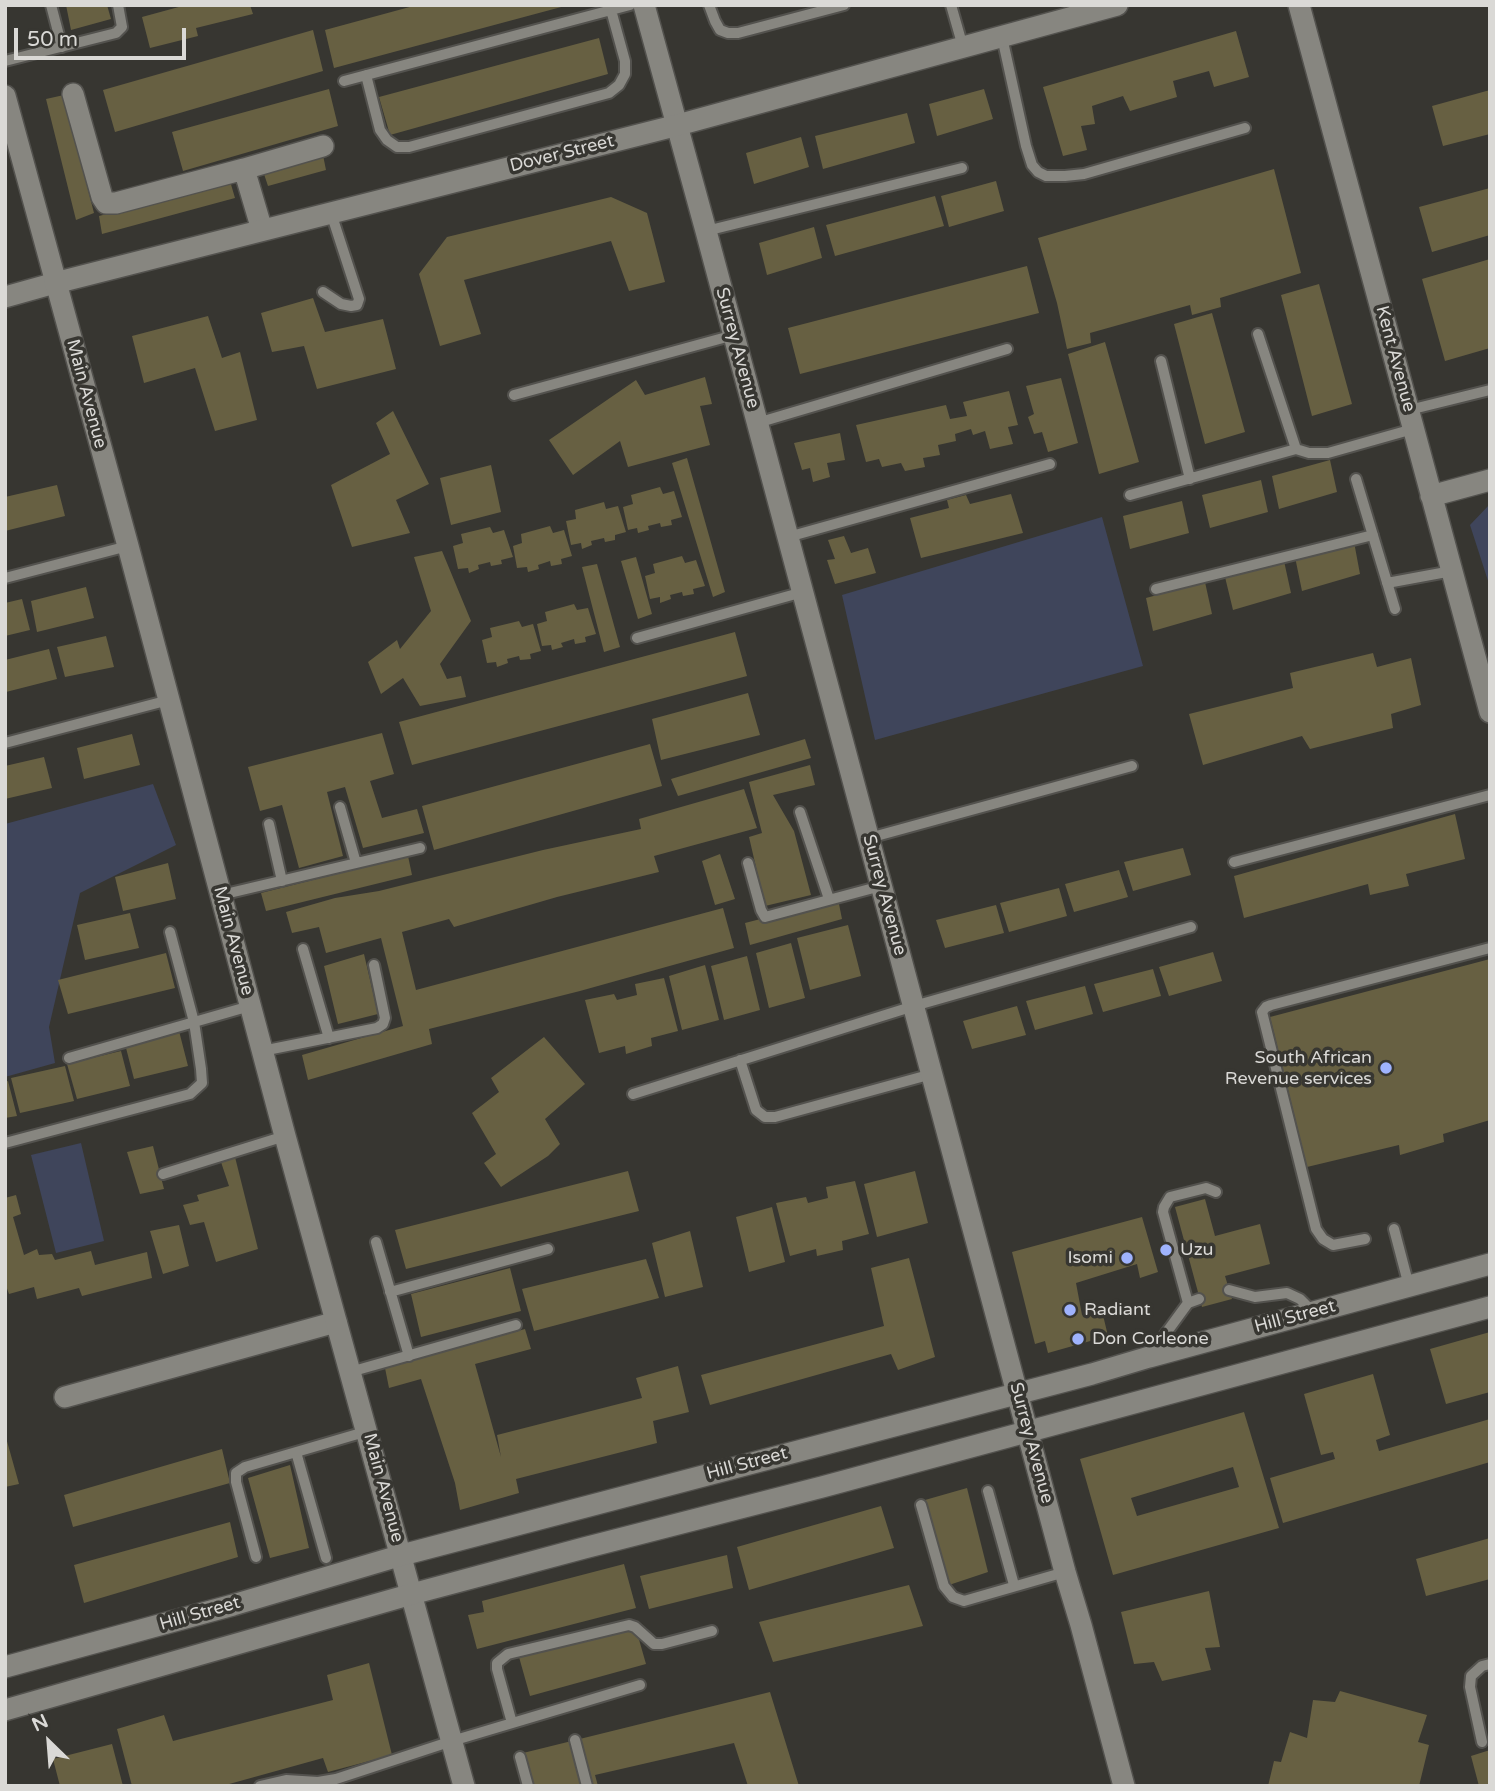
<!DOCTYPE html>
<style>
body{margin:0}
#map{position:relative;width:1495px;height:1791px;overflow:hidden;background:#373631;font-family:"Varela Round",sans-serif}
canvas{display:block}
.frame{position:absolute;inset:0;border:7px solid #dad9d6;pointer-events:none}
.north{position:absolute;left:14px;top:1707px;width:70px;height:70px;-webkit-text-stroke:5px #373631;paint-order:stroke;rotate:335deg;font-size:19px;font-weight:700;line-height:28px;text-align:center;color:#dad9d6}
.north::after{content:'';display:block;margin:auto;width:24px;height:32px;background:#dad9d6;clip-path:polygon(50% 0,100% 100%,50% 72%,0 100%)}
.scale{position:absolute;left:14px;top:28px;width:172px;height:32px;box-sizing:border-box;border:4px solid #dad9d6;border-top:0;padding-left:9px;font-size:21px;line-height:24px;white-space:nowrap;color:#dad9d6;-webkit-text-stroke:5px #373631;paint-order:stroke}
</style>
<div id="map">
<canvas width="1495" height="1791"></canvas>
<div class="frame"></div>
<div class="north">N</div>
<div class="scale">50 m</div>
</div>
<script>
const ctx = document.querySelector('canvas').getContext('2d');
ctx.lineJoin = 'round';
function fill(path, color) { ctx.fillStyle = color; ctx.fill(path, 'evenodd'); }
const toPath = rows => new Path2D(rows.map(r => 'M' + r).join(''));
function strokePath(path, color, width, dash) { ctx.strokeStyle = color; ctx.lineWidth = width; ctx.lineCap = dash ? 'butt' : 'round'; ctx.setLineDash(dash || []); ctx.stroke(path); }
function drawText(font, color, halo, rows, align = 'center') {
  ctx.font = font + ' "Varela Round",sans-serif'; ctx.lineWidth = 7; ctx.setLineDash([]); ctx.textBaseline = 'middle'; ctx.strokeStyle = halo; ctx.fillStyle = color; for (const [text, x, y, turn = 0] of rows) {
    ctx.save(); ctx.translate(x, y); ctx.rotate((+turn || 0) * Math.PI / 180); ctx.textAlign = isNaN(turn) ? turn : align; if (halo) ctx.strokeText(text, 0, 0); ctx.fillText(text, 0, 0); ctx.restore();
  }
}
const green = toPath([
 [1490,504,1490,587,1470,525],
 [1102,517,1143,666,875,740,842,595],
 [153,784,176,845,80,893,49,1027,55,1063,5,1077,5,824],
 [81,1143,104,1241,56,1253,31,1155]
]);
const building = toPath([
 [66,5,107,5,111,19,71,30],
 [186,5,250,5,253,14,196,28,198,36,150,48,142,17],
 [417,5,565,5,565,6,334,68,325,30],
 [313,30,323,71,115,132,103,90],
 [1236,31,1249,77,1214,87,1209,71,1173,81,1177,97,1130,111,1123,96,1092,106,1095,124,1081,126,1087,150,1063,156,1043,87],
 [599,38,608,74,390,135,379,97],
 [329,89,338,126,183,171,172,132],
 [984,89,993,119,937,136,929,104],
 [1490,90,1490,134,1443,146,1432,106],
 [64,95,94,213,76,220,46,99],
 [907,113,915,143,823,169,815,136],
 [801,137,809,167,754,184,746,153],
 [323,155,326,170,268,186,263,171],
 [1274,169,1301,273,1220,298,1221,307,1192,315,1190,305,1090,333,1091,343,1067,349,1057,303,1038,238],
 [230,181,235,198,102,234,99,216],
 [996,181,1004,211,949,227,941,196],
 [1490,188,1490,235,1432,252,1419,207],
 [935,196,944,226,835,256,826,225],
 [611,197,647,213,665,282,629,291,611,241,464,280,481,334,440,346,419,274,447,237],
 [814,227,822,258,767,275,759,243],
 [1490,259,1490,348,1445,361,1422,279],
 [1027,266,1039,313,800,374,788,328],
 [1319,284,1352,404,1312,416,1281,295],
 [313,298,325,332,383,319,396,369,317,389,304,346,272,352,261,313],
 [1212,313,1245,432,1205,444,1174,324],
 [208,316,222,358,240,352,257,420,215,431,195,368,144,383,132,336],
 [1105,342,1139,462,1099,474,1068,354],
 [705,377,712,404,700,406,710,445,628,467,620,441,573,475,549,440,636,380,645,395],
 [1061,378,1078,443,1048,452,1042,432,1034,434,1028,417,1034,414,1026,386],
 [1009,391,1018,425,1008,427,1013,444,990,449,985,431,973,435,971,429,955,434,956,441,938,445,940,455,923,458,925,467,905,471,901,463,882,467,879,459,866,462,856,425,946,405,950,419,967,416,963,402],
 [393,411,429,484,396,500,410,533,352,547,331,485,390,454,376,423],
 [840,433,845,460,827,463,830,477,813,482,810,468,802,470,794,443],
 [687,458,725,592,713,597,672,463],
 [1330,460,1337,492,1279,509,1272,476],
 [491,465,501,512,451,525,440,478],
 [1261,480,1268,512,1210,528,1202,495],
 [57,485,65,516,5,531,5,497],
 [660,487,663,494,674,491,682,517,671,520,672,525,661,527,660,523,648,526,649,530,638,533,637,528,628,530,623,507,633,504,631,495],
 [1011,494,1023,533,921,558,910,518,949,508,947,500,966,495,970,504],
 [1182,501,1189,533,1130,549,1123,516],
 [604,502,606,509,618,506,626,532,615,535,615,540,605,542,604,538,591,541,592,545,582,549,581,543,571,545,566,521,576,519,575,510],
 [550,526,553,533,564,530,572,556,561,559,562,564,551,566,550,561,538,565,539,569,528,572,527,567,517,568,513,546,522,543,521,534],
 [490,527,493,533,504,530,513,557,501,560,502,564,491,566,490,562,478,565,479,569,469,573,468,568,458,569,453,546,463,543,461,534],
 [844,536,851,553,868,548,876,573,835,584,827,560,835,559,828,540],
 [1354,542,1360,574,1302,591,1295,557],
 [442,551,471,621,440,664,447,679,461,676,466,697,420,706,403,678,381,694,368,662,397,640,400,649,431,611,414,557],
 [682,556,685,563,696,560,705,586,693,589,694,594,683,596,682,592,670,595,671,599,660,603,660,597,650,599,645,576,655,573,653,564],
 [636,557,652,614,638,619,621,561],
 [1284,561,1291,593,1233,610,1225,577],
 [597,564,620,647,604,652,582,567],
 [1205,582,1212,614,1153,631,1146,598],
 [86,587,94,618,37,632,31,601],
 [22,599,30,630,5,636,5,603],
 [574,604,577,610,588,608,596,634,585,637,586,642,575,644,574,639,561,643,563,647,552,650,551,645,542,646,537,624,547,621,545,612],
 [519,621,522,627,533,624,541,651,530,654,531,659,520,660,519,656,507,659,508,663,497,667,496,662,487,663,482,640,492,637,490,628],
 [735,632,747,676,412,765,399,722],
 [106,636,114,667,65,677,57,647],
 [49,649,57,679,6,692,5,660],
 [1373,653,1377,667,1411,658,1421,705,1391,714,1393,728,1310,749,1302,736,1203,765,1189,714,1293,688,1290,673],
 [748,693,760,735,661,760,652,719],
 [382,733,394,774,370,781,382,818,417,809,424,833,363,848,345,787,327,792,343,856,299,868,282,805,260,811,248,767],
 [132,734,140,765,84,779,77,748],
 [805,739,811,758,678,796,671,779],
 [650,744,662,786,434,850,422,806],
 [44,757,52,788,5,799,5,766],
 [810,765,815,785,773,795,794,831,811,895,765,906,749,837,762,833,749,782],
 [744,789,757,828,654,856,659,872,557,897,454,927,449,919,402,932,416,990,723,908,734,948,580,991,429,1029,432,1044,308,1080,302,1055,403,1026,381,938,326,953,319,927,292,933,286,912,335,898,379,891,543,850,641,829,639,819],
 [1455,814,1465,859,1406,874,1409,886,1370,895,1368,884,1244,918,1234,876],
 [1183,848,1191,875,1133,891,1124,862],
 [720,854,735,899,715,905,702,861],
 [408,856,412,875,266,911,261,893],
 [168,863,176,899,123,911,115,877],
 [1119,870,1128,897,1074,912,1065,884],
 [1059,888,1067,916,1009,932,1000,903],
 [838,899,842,919,750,945,745,923],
 [996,905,1004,933,945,948,936,920],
 [130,913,139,948,85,960,77,925],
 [848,925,861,976,810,990,797,938],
 [791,943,805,998,769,1008,756,953],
 [1213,952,1222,981,1169,996,1159,967],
 [166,953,175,988,68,1014,58,980],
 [364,954,378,1014,338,1024,324,966],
 [747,956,760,1010,724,1020,711,966],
 [1490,959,1490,1120,1443,1134,1444,1142,1400,1155,1399,1145,1307,1167,1270,1017],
 [705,965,719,1020,682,1030,669,976],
 [1153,969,1161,996,1103,1012,1094,984],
 [664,978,678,1031,651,1038,652,1046,626,1054,625,1046,599,1053,585,1000,614,994,617,1000,637,995,635,984],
 [1085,986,1093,1014,1035,1030,1026,1001],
 [1017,1006,1026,1035,972,1049,963,1021],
 [179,1031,188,1066,134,1079,125,1044],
 [544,1037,585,1084,545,1119,560,1144,548,1156,501,1187,484,1163,496,1154,472,1113,499,1092,491,1078],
 [121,1051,130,1086,77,1099,67,1064],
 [65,1066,74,1101,20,1113,11,1078],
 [8,1081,17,1116,5,1118,5,1082],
 [153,1146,164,1189,140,1194,127,1152],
 [235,1157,258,1249,216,1262,204,1222,190,1225,183,1205,199,1201,197,1195,229,1186,220,1159],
 [628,1171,639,1211,406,1269,395,1230],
 [915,1171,928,1223,877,1237,864,1184],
 [855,1181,869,1234,842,1241,843,1250,817,1256,816,1249,790,1256,776,1203,806,1197,808,1203,828,1198,826,1187],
 [16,1195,21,1214,13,1217,24,1255,37,1249,39,1255,52,1254,55,1260,91,1251,95,1265,147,1252,152,1278,82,1296,79,1288,37,1299,34,1287,9,1294,5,1283,5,1198],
 [1205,1199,1215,1236,1260,1224,1270,1264,1225,1276,1232,1299,1202,1307,1175,1207],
 [772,1207,785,1262,749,1272,736,1217],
 [1142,1217,1158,1272,1140,1278,1137,1264,1076,1283,1082,1315,1102,1311,1108,1336,1048,1353,1045,1341,1035,1344,1012,1252],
 [179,1225,189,1266,163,1274,150,1231],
 [690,1231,703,1287,665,1297,652,1243],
 [909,1258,935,1357,898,1370,891,1354,710,1405,701,1375,884,1326,871,1268],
 [646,1259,659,1298,534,1331,522,1289],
 [510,1268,521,1311,421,1337,411,1294],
 [525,1329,531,1349,475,1364,501,1457,497,1435,642,1398,636,1378,678,1366,689,1412,653,1421,657,1443,516,1479,519,1493,460,1510,455,1483,421,1379,389,1388,385,1368],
 [1490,1332,1490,1392,1446,1404,1430,1349],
 [1373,1374,1390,1435,1376,1440,1379,1451,1490,1419,1490,1462,1283,1523,1270,1478,1335,1459,1333,1452,1321,1455,1304,1394],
 [1244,1412,1279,1528,1113,1575,1080,1459],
 [1233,1467,1239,1487,1137,1516,1131,1498],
 [5,1434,19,1484,5,1487],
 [222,1449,230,1483,73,1527,64,1495],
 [290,1465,309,1548,270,1558,248,1478],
 [967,1488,988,1572,949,1585,925,1500],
 [881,1506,894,1548,749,1590,737,1547],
 [230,1522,238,1557,84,1603,74,1565],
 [1490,1538,1490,1579,1426,1596,1416,1559],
 [727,1555,733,1588,649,1609,640,1576],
 [624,1564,636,1608,477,1649,468,1615,484,1612,482,1601],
 [909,1585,923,1626,773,1662,759,1622],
 [1209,1591,1220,1647,1205,1648,1211,1670,1162,1681,1154,1662,1134,1664,1121,1612],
 [636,1629,646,1664,530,1696,519,1657],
 [369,1663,392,1755,328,1772,323,1758,222,1786,132,1786,117,1729,164,1715,173,1741,333,1700,327,1675],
 [1340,1691,1427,1715,1418,1742,1429,1745,1419,1786,1268,1786,1274,1761,1281,1762,1290,1732,1307,1738,1313,1700,1335,1702],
 [770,1692,799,1786,748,1786,734,1743,595,1775,598,1786,528,1786,519,1754],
 [112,1744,123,1786,60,1786,53,1759],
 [1490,1750,1490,1786,1479,1786,1471,1756]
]);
const service = toPath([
 [51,5,62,47],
 [709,5,715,21,720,30,728,33,738,33,844,5],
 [951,5,963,47],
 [1002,37,1026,146,1032,165,1038,172,1046,176,1065,176,1084,174,1245,128],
 [5,61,116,33,122,27,118,5],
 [366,75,380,130,387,140,397,147,409,147,609,93,619,85,625,74,625,61,611,10],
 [344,81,630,5],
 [706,231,962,168],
 [323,292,341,304,351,306,357,305,359,299,331,213],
 [1258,334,1296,449],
 [1161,361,1190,479],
 [514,395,734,335],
 [1409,410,1490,390],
 [757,423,1007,349],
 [1356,479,1395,609],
 [1130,495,1296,449,1309,453,1328,453,1413,429],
 [788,537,1050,464],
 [5,578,128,546],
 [1387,583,1452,571],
 [1156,589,1373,535],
 [637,638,803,592],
 [5,743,169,700],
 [340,807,356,863],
 [800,812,829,899],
 [269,824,282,881],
 [869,838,1132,766],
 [1234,862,1490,795],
 [748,863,761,910,765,917,881,886],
 [221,895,420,848],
 [303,949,329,1038],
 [262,1051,377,1028,383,1024,385,1018,374,965],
 [69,1058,250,1006],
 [740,1060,756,1110,765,1117,775,1117,932,1074],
 [633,1094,914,1006,1191,927],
 [5,1143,190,1094,202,1083,201,1069,194,1022,170,932],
 [163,1174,285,1136],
 [1394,1229,1409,1286],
 [1365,1239,1333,1245,1323,1239,1316,1229,1262,1012,1266,1007,1271,1005,1490,948],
 [376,1242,409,1356],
 [1229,1290,1255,1297,1287,1293,1300,1299,1313,1312],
 [390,1292,548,1249],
 [1199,1299,1188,1303,1163,1212,1164,1207,1170,1197,1206,1188,1216,1192],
 [1150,1355,1188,1303],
 [350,1372,516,1325],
 [296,1452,326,1558],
 [988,1491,1014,1585],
 [921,1505,944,1586,953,1597,964,1601,1065,1572],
 [256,1557,236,1482,236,1473,245,1467,368,1431],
 [512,1723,497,1669,497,1663,508,1654,629,1625,635,1627,654,1644,662,1644,712,1631],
 [575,1740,587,1786],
 [1482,1742,1470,1687,1471,1676,1482,1666,1490,1664],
 [520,1757,528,1786],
 [260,1786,286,1780,318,1782,336,1779,452,1741,640,1685]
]);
const minor = toPath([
 [644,5,706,231,1065,1572,1081,1625,1124,1786],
 [1299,5,1490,712],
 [73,94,102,197,106,203,116,203,244,169,262,230],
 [244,169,323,146],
 [5,297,55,283],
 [1431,496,1490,480],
 [65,1397,336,1322]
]);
const tertiary = toPath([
 [5,96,128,546,285,1136,464,1786],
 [55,283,678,125,1117,5]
]);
const secondary = toPath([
 [5,1667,233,1605,402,1555,1092,1374,1149,1357,1490,1264],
 [5,1710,412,1594,584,1548,822,1487,1490,1307]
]);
const markers = [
 [1386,1068,7,"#9fb3fd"],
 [1166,1250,7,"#9fb3fd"],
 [1127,1258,7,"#9fb3fd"],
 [1070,1310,7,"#9fb3fd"],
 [1078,1339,7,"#9fb3fd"]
];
const streetNames = [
 ["Dover Street",562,154,-14],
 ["Surrey Avenue",737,348,75],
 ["Kent Avenue",1395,359,75],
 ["Main Avenue",86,394,75],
 ["Surrey Avenue",884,895,75],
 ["Main Avenue",233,941,75],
 ["Hill Street",1295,1317,-15],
 ["Surrey Avenue",1031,1443,75],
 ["Hill Street",747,1464,-15],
 ["Main Avenue",383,1488,75],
 ["Hill Street",200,1614,-16]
];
const poiNames = [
 ["South African",1372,1058,"right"],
 ["Revenue services",1372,1079,"right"],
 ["Uzu",1180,1250],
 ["Isomi",1113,1258,"right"],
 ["Radiant",1084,1310],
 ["Don Corleone",1092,1339]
];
fill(green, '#3f455b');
fill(building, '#676042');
strokePath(service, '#53524e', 14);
strokePath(minor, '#53524e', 24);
strokePath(tertiary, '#53524e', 24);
strokePath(secondary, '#53524e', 24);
strokePath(service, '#878680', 10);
strokePath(minor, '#878680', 21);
strokePath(tertiary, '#878680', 21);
strokePath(secondary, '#878680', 21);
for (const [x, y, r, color] of markers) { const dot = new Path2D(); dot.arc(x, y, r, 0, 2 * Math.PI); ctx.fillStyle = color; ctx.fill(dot); strokePath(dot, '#373631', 2.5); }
drawText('18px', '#dad9d6', '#373631', streetNames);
drawText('18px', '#dad9d6', '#373631', poiNames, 'left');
</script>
